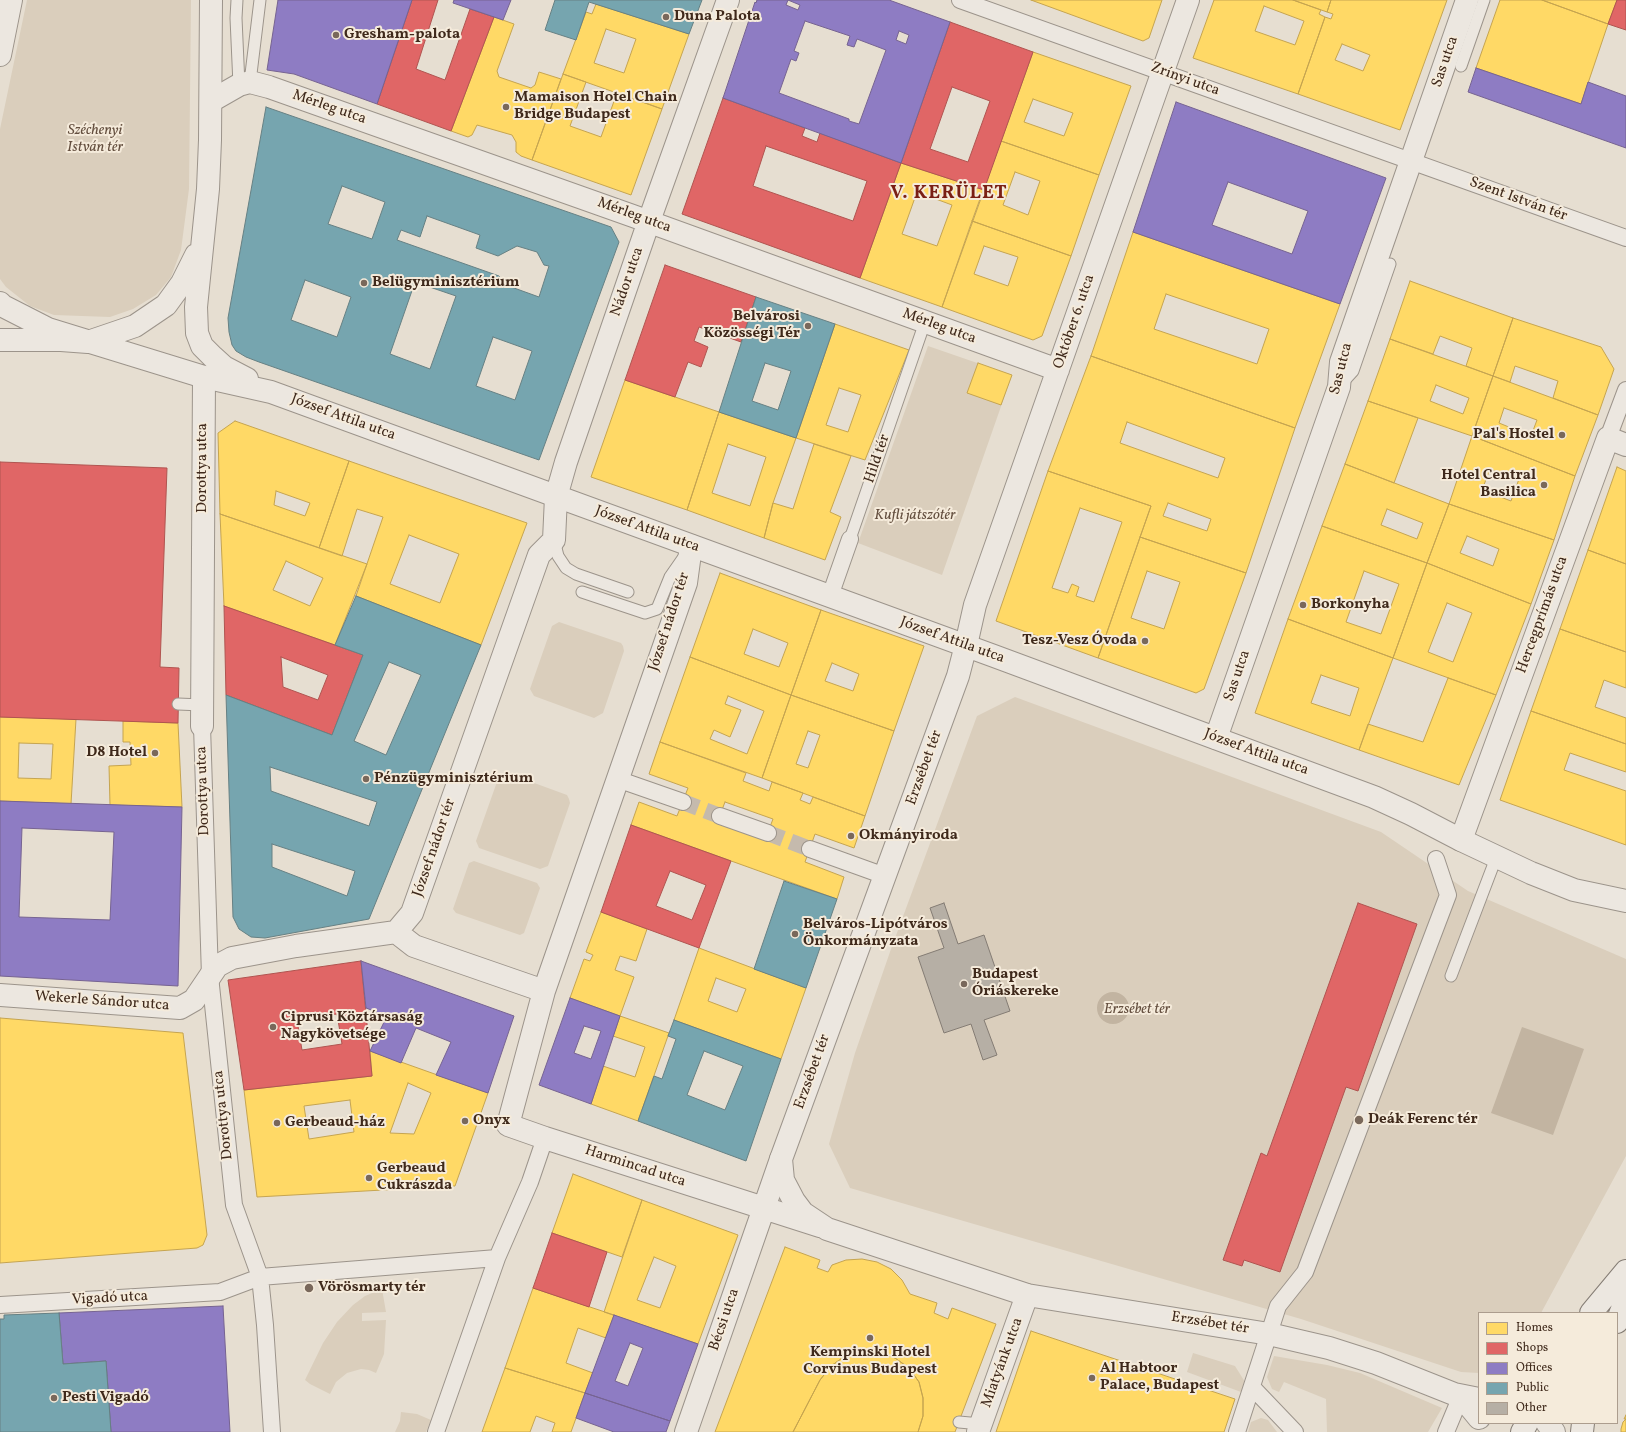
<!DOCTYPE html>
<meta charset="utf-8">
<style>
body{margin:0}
#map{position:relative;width:1626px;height:1432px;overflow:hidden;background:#e6ded1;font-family:Vollkorn,serif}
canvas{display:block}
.legend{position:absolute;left:1478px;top:1312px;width:140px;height:112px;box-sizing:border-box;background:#f5ebdb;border:1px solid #ac9d8e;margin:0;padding:5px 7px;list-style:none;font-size:12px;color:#3f291b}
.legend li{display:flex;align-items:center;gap:8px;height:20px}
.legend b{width:20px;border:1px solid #ac9d8e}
</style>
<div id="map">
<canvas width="1626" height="1432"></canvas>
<ul class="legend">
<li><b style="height:11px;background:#ffd966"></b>Homes</li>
<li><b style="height:11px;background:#e06666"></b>Shops</li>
<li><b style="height:11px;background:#8e7cc3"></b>Offices</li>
<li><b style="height:11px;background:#76a5af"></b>Public</li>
<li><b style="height:11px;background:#b6afa5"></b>Other</li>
</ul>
</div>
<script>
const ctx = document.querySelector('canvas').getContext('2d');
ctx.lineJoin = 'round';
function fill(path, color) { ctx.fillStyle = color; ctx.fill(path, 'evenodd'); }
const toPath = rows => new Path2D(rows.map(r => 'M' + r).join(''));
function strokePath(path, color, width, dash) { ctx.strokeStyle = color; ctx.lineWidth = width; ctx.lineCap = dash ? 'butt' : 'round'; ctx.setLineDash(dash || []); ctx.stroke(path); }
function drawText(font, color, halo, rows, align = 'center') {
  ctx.font = font + ' Vollkorn,serif'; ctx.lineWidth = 4; ctx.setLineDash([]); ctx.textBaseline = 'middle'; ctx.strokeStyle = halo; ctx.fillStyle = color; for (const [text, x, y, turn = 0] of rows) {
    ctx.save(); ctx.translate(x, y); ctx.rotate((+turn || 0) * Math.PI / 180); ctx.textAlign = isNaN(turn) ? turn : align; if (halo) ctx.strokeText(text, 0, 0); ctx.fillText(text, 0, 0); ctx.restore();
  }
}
const green = toPath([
 [27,0,191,0,189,189,181,250,171,277,156,295,133,309,110,317,54,315,30,306,6,287,0,279,0,129],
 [928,346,1012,375,942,575,858,543],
 [559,622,621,643,623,646,624,651,603,713,594,718,534,696,530,689,552,626],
 [1015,697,1381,832,1468,891,1626,959,1626,1156,1541,1313,1479,1313,1479,1373,1461,1372,1301,1319,850,1188,829,1144,855,1053,891,949,977,716],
 [507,773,567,795,569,799,570,803,548,866,540,869,479,848,476,841,498,779],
 [474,861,537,883,540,888,524,933,520,935,456,913,453,909,469,863],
 [382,1289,386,1312,362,1313,362,1321,386,1320,384,1354,376,1373,369,1370,361,1369,347,1373,336,1382,330,1394,310,1384,305,1380,323,1343,337,1322,353,1305,365,1296],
 [1193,1353,1235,1366,1245,1382,1241,1392,1187,1372],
 [1274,1356,1327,1365,1360,1373,1442,1408,1428,1432,1327,1432,1326,1399,1284,1382,1279,1392,1272,1389,1267,1377],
 [401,1412,417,1414,431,1420,426,1432,395,1432,400,1421],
 [1261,1418,1268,1420,1277,1432,1248,1432,1251,1422]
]);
const water = toPath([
 '1097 1008a16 16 0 1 1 32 0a16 16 0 1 1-32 0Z',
 [1522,1027,1584,1049,1553,1135,1491,1113]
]);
const homes = toPath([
 [1031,0,1162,0,1149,38,1143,41,1031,0],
 [1214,0,1293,0,1321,10,1319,14,1325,17,1298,94,1193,58,1214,0],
 [1264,6,1304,21,1295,45,1255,31,1264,6],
 [1293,0,1331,0,1327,12,1293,0],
 [1331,0,1447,0,1400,130,1298,94,1325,17,1331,19,1333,14,1327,12,1331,0],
 [1342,44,1370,55,1363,71,1335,60,1342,44],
 [1500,0,1542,0,1608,24,1581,104,1476,68,1500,0],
 [1542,0,1617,0,1608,24,1542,0],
 [596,4,689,34,662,109,563,74,586,12,592,14,596,4],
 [606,29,636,39,624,73,594,63,606,29],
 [494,17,514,24,497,71,499,77,531,88,535,85,539,72,561,79,532,160,521,156,516,152,516,142,512,135,477,125,472,135,468,137,451,131,494,17],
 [1033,52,1131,86,1099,175,1001,141,1033,52],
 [1033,99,1073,113,1064,136,1024,122,1033,99],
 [563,74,586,82,570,126,601,137,617,93,662,109,631,195,532,160,563,74],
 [1001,141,1099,175,1071,256,972,221,1001,141],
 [1015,172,1040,181,1028,215,1003,205,1015,172],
 [901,163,984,190,942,307,860,278,901,163],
 [917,192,952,205,937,246,902,234,917,192],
 [972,221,1071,256,1042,336,1033,340,942,307,972,221],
 [984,246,1018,257,1008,286,974,274,984,246],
 [1133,232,1340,304,1295,428,1091,356,1133,232],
 [1166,294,1269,329,1257,364,1154,329,1166,294],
 [1410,281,1513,318,1493,376,1466,366,1472,348,1440,336,1433,354,1390,339,1410,281],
 [1513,318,1601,347,1614,369,1598,415,1553,398,1558,381,1515,366,1510,382,1493,376,1513,318],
 [835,324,909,350,865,460,796,438,835,324],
 [839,388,861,395,848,432,826,425,839,388],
 [1390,339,1493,376,1472,436,1368,401,1390,339],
 [1436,385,1469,398,1463,414,1430,401,1436,385],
 [1091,356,1295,428,1246,573,1140,537,1151,506,1048,471,1091,356],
 [1127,422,1225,458,1218,478,1120,443,1127,422],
 [1168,503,1211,519,1207,531,1163,516,1168,503],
 [978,363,1012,375,1001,405,967,393,978,363],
 [1493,376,1598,415,1575,476,1472,436,1493,376],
 [1504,408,1537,420,1531,436,1499,423,1504,408],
 [625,380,719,412,687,510,591,477,625,380],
 [1368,401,1418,418,1394,483,1345,464,1368,401],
 [719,412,796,438,773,503,764,538,687,510,719,412],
 [728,444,766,457,750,506,712,493,728,444],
 [235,421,349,461,319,548,220,514,218,433,235,421],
 [276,491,310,503,305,516,274,505,276,491],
 [1472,436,1575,476,1554,540,1449,504,1472,436],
 [1490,469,1519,479,1511,501,1482,490,1490,469],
 [814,444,851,456,830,512,841,517,825,560,764,538,773,503,793,509,814,444],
 [349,461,527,523,481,645,356,596,383,517,357,509,342,556,319,548,349,461],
 [409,535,459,554,440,603,390,584,409,535],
 [1345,464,1449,504,1427,563,1322,526,1345,464],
 [1387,509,1423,523,1417,539,1381,525,1387,509],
 [1617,467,1626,471,1626,564,1588,550,1617,467],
 [1048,471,1151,506,1098,658,996,621,1048,471],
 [1080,508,1122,522,1094,602,1076,596,1079,587,1072,584,1068,593,1052,588,1080,508],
 [1449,504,1554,540,1531,604,1427,563,1449,504],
 [1467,536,1499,549,1493,566,1460,553,1467,536],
 [220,514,367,564,335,645,224,606,220,514],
 [286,561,323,578,310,606,273,590,286,561],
 [1322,526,1427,563,1393,658,1288,619,1322,526],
 [1364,571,1399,584,1381,634,1346,622,1364,571],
 [1140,537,1246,573,1204,689,1196,693,1098,658,1140,537],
 [1147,571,1180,582,1164,629,1131,618,1147,571],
 [1588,550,1626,564,1626,652,1560,629,1588,550],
 [1427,563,1531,604,1496,695,1393,658,1427,563],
 [1447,603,1472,613,1453,662,1428,652,1447,603],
 [720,573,821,610,791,695,690,657,720,573],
 [753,629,788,643,779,667,744,654,753,629],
 [821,610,924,646,894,731,791,695,821,610],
 [832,663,859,674,853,691,825,681,832,663],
 [1288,619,1393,658,1359,750,1255,713,1288,619],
 [1321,675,1359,688,1350,716,1311,703,1321,675],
 [1560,629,1626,652,1626,688,1604,680,1595,707,1626,718,1626,744,1531,711,1560,629],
 [690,657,791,695,762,778,660,742,690,657],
 [728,696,764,711,747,754,710,739,714,730,730,737,741,710,725,704,728,696],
 [1448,678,1496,695,1459,785,1359,750,1368,724,1423,742,1448,678],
 [791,695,894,731,865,816,762,778,791,695],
 [808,731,820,735,808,768,796,764,808,731],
 [1531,711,1626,744,1626,772,1570,753,1564,770,1626,791,1626,845,1500,800,1531,711],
 [0,717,76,719,71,804,0,801,0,717],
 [19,743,53,744,51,779,18,778,19,743],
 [123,721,178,723,182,807,110,805,109,766,131,765,130,742,123,742,123,721],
 [660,742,746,773,743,781,769,791,772,782,803,793,800,800,810,804,813,797,865,816,854,848,815,834,805,862,844,877,837,899,631,825,639,802,677,816,688,788,649,774,660,742],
 [725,802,773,819,765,840,717,823,725,802],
 [601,912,647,929,636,961,620,956,615,970,634,977,620,1016,570,998,584,959,590,961,593,955,586,952,601,912],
 [699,948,806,988,781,1059,674,1020,699,948],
 [716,978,746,989,737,1012,708,1001,716,978],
 [620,1016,669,1033,638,1121,591,1104,603,1066,635,1077,645,1047,613,1036,620,1016],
 [0,1018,183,1033,207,1235,203,1245,197,1248,0,1263,0,1018],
 [370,1051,488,1093,455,1186,257,1197,244,1090,372,1076,370,1051],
 [408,1083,431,1093,414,1134,390,1133,408,1083],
 [350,1100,354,1132,309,1139,304,1106,350,1100],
 [573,1174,642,1200,622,1257,552,1233,573,1174],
 [642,1200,738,1235,698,1344,604,1312,642,1200],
 [654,1257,676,1266,660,1308,637,1300,654,1257],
 [785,1247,820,1260,817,1268,828,1272,832,1265,846,1260,862,1259,877,1262,891,1269,902,1280,910,1294,937,1303,934,1313,948,1319,952,1308,996,1324,955,1432,918,1432,923,1416,923,1398,919,1382,909,1368,895,1358,879,1352,861,1351,845,1356,831,1366,820,1380,793,1432,715,1432,785,1247],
 [533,1288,614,1315,606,1338,578,1328,566,1363,593,1373,585,1393,505,1368,533,1288],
 [1031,1331,1235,1399,1224,1432,996,1432,1031,1331],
 [861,1351,879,1352,895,1358,909,1368,919,1382,923,1398,923,1416,918,1432,793,1432,820,1380,831,1366,845,1356,861,1351],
 [505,1368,585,1393,571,1432,552,1432,555,1423,536,1416,530,1432,482,1432,505,1368],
 [1626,1415,1626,1432,1621,1432,1621,1429,1623,1422,1626,1419,1624,1419,1626,1415]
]);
const shops = toPath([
 [412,0,438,0,416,69,445,80,470,9,494,17,451,131,377,104,412,0],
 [1617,0,1626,0,1626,30,1608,24,1617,0],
 [950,22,1033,52,984,190,901,163,950,22],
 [952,87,990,101,968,162,930,149,952,87],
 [723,98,805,128,802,136,817,142,820,133,901,163,860,278,682,214,723,98],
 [766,146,867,181,853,221,753,186,766,146],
 [665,265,756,297,741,342,699,327,694,341,708,347,701,367,688,362,675,397,625,380,665,265],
 [0,462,167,468,160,667,179,668,178,723,0,717,0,462],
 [224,606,363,655,332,735,226,695,224,606],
 [281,657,328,675,318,700,283,687,281,657],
 [631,825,731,861,699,948,601,912,631,825],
 [670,871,706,885,692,920,656,906,670,871],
 [1358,903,1417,924,1358,1091,1346,1087,1280,1272,1244,1260,1242,1266,1223,1260,1261,1153,1267,1156,1358,903],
 [361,961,372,1076,244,1090,228,980,361,961],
 [337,1014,342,1044,302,1050,297,1020,337,1014],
 [552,1233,607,1252,589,1307,533,1288,552,1233]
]);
const offices = toPath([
 [278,0,412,0,377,104,294,74,267,70,278,0],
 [454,0,511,0,503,20,453,3,454,0],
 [757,0,889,0,950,22,901,163,723,98,755,2,756,3,757,0],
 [788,0,800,5,798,10,786,5,788,0],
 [805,21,850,36,847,45,854,47,857,39,886,50,859,124,849,121,849,119,779,93,791,59,796,61,799,53,794,51,805,21],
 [899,31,909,35,906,44,896,40,899,31],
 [1476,68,1581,104,1588,82,1626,96,1626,148,1468,92,1476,68],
 [1176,102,1386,178,1340,304,1133,232,1176,102],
 [1228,182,1308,211,1292,254,1212,225,1228,182],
 [0,801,182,807,178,986,0,976,0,801],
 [22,828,114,832,110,920,19,917,22,828],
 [361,961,514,1016,488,1093,436,1075,451,1042,416,1028,401,1063,370,1051,387,1016,366,1008,361,961],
 [570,998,620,1016,591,1104,539,1085,570,998],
 [584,1026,601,1031,591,1059,574,1053,584,1026],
 [223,1306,230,1432,111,1432,106,1361,63,1364,59,1313,223,1306],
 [614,1315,698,1344,670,1421,585,1393,614,1315],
 [630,1343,643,1348,628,1386,615,1381,630,1343],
 [585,1393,670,1421,666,1432,614,1432,576,1418,585,1393]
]);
const public = toPath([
 [555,0,702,0,689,34,589,2,576,40,545,30,555,0],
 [266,107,611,227,619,242,539,460,259,362,246,357,236,351,232,345,229,332,228,318,266,107],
 [342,186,385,202,372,239,328,224,342,186],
 [427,216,480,235,476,248,498,256,517,246,537,252,544,265,549,266,539,297,503,284,499,276,397,240,401,230,420,237,427,216],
 [305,280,351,297,337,337,291,320,305,280],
 [415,282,456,296,430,369,390,354,415,282],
 [493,337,532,351,515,400,476,386,493,337],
 [756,297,835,324,796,438,719,412,756,297],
 [765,363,791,371,778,410,752,401,765,363],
 [356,596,481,645,369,919,265,938,251,937,239,929,233,917,226,695,332,735,363,655,335,645,356,596],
 [389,662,421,675,386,755,354,741,389,662],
 [270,767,377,802,369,826,271,791,270,767],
 [272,844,355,871,347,896,272,867,272,844],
 [784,881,837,899,806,988,754,969,784,881],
 [674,1020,781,1059,746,1161,638,1121,654,1076,662,1079,676,1039,668,1036,674,1020],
 [704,1051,743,1066,725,1110,687,1095,704,1051],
 [59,1313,63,1364,106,1361,111,1432,0,1432,0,1319,4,1319,4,1315,59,1313]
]);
const building = toPath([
 [944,903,958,944,984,935,1010,1011,984,1020,997,1055,983,1060,971,1024,944,1033,918,957,944,948,930,908,944,903]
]);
const pedestrianTunnel = toPath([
 [683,802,720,816],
 [768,833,810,849]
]);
const service = toPath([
 [237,0,236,18,239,85],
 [1461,66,1484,0],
 [250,82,260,0],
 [1342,383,1353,371,1390,264],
 [850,539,925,322],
 [554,540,558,556,566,568,576,574,628,592],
 [582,592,645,613,657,609,670,577,686,554],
 [178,704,202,705],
 [1451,976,1496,858],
 [959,1422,981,1424]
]);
const pedestrian = toPath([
 [960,0,1626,238],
 [1608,438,1626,390],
 [830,596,850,539],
 [202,726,210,976,234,1205,260,1277,265,1325,272,1432],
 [617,779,683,802],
 [720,816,768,833],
 [810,849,885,876],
 [0,1305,220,1292,260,1277,497,1258],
 [1252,1387,1295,1432],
 [436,1432,497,1258,530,1182,545,1138],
 [1237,1432,1278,1306,1305,1272,1448,895,1436,859],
 [1446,1432,1461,1396]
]);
const minor = toPath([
 [211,101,239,85,250,82,269,87,633,216,1058,370],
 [691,546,686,583,544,991,508,1125,545,1138,820,1226],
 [966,645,975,605,1188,0],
 [202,726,204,377],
 [1216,738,1339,387,1341,362,1467,0],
 [1461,840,1608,438,1626,445],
 [396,932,412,913,539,555,554,540,556,497,566,462,649,221,728,0],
 [396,932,414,946,544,991],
 [0,995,180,1008,194,1000,217,966,232,958,296,946,396,932],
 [686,1432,781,1159],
 [978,1432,1027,1295]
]);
const tertiary = toPath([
 [211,0,210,140,208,189,196,307,197,333,202,346,213,357,224,367,247,379],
 [0,55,11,0],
 [0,303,3,306,48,329,204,377,271,392,994,656,1374,797,1411,814,1461,840,1531,873,1574,890,1626,901],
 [0,340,61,340,88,342,135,326,166,305,182,283,196,255],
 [966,645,958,676,781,1159,783,1180,794,1201,803,1213,827,1229,1027,1295,1269,1334,1329,1348,1376,1363,1454,1394,1479,1399],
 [1461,1396,1479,1418],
 [1547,1423,1554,1432]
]);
const secondary = toPath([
 [1591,1313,1626,1271],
 [1617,1322,1626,1299],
 [1522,1432,1527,1423],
 [1582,1432,1583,1423]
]);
const markers = [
 [666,17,4,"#79685b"],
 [336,35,4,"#79685b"],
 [506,107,4,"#79685b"],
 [364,283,4,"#79685b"],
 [808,326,4,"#79685b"],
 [1562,435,4,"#79685b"],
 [1544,485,4,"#79685b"],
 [1303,605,4,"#79685b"],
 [1145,641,4,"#79685b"],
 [155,753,4,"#79685b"],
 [366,779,4,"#79685b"],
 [851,836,4,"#79685b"],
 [795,934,4,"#79685b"],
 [964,984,4,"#79685b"],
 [273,1027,4,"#79685b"],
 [1359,1120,5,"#79685b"],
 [465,1121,4,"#79685b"],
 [277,1123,4,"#79685b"],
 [369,1178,4,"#79685b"],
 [309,1288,5,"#79685b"],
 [870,1338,4,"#79685b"],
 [1092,1378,4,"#79685b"],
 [54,1398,4,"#79685b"]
];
const poiNames = [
 ["Duna Palota",674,17],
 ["Gresham-palota",344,35],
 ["Mamaison Hotel Chain",514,98],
 ["Bridge Budapest",514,115],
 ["Belügyminisztérium",372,283],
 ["Belvárosi",800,317,"right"],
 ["Közösségi Tér",800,334,"right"],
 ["Pal's Hostel",1554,435,"right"],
 ["Hotel Central",1536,476,"right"],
 ["Basilica",1536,493,"right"],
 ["Borkonyha",1311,605],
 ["Tesz-Vesz Óvoda",1137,641,"right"],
 ["D8 Hotel",147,753,"right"],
 ["Pénzügyminisztérium",374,779],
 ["Okmányiroda",859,836],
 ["Belváros-Lipótváros",803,925],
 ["Önkormányzata",803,942],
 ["Budapest",972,975],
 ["Óriáskereke",972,992],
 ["Ciprusi Köztársaság",281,1018],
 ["Nagykövetsége",281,1035],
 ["Deák Ferenc tér",1368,1120],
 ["Onyx",473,1121],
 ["Gerbeaud-ház",285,1123],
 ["Gerbeaud",377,1169],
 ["Cukrászda",377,1186],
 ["Vörösmarty tér",318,1288],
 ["Kempinski Hotel",870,1353,"center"],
 ["Corvinus Budapest",870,1370,"center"],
 ["Al Habtoor",1100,1369],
 ["Palace, Budapest",1100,1386],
 ["Pesti Vigadó",62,1398]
];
const streetNames = [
 ["Sas utca",1446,62,-71],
 ["Zrínyi utca",1185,80,20],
 ["Mérleg utca",329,108,19],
 ["Szent István tér",1518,200,20],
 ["Mérleg utca",634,216,20],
 ["Nádor utca",628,282,-71],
 ["Október 6. utca",1075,322,-71],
 ["Mérleg utca",939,327,20],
 ["Sas utca",1342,369,-76],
 ["József Attila utca",343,418,20],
 ["Hild tér",878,459,-71],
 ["Dorottya utca",203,468,-90],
 ["József Attila utca",647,530,20],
 ["Hercegprímás utca",1543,615,-70],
 ["József nádor tér",670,622,-72],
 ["József Attila utca",952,641,20],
 ["Sas utca",1238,676,-71],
 ["József Attila utca",1256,753,20],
 ["Erzsébet tér",925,768,-70],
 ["Dorottya utca",204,791,-92],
 ["József nádor tér",435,848,-71],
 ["Wekerle Sándor utca",102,1002,4],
 ["Erzsébet tér",813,1072,-70],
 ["Dorottya utca",224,1115,-96],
 ["Harmincad utca",635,1167,18],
 ["Vigadó utca",110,1299,-3],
 ["Bécsi utca",725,1320,-71],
 ["Erzsébet tér",1210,1324,9],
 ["Miatyánk utca",1003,1363,-70]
];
const parkNames = [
 ["Széchenyi",95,131],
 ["István tér",95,148],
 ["Kufli játszótér",915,516],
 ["Erzsébet tér",1137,1010]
];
const districtNames = [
 ["V. KERÜLET",949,195]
];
fill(green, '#dacebc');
fill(water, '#c2b4a1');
fill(homes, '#ffd966');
strokePath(homes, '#c5a450', 1);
fill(shops, '#e06666');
strokePath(shops, '#b05450', 1);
fill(offices, '#8e7cc3');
strokePath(offices, '#766391', 1);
fill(public, '#76a5af');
strokePath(public, '#668083', 1);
fill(building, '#b6afa5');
strokePath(building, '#847c74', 1);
strokePath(pedestrianTunnel, '#c5baad', 16, [16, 8]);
strokePath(service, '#9c948b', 13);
strokePath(pedestrian, '#9c948b', 18);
strokePath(minor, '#9c948b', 24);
strokePath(tertiary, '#9c948b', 24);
strokePath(secondary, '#847c74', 24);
strokePath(service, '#ece7e0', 11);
strokePath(pedestrian, '#ece7e0', 16);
strokePath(minor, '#ece7e0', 22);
strokePath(tertiary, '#ece7e0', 22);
strokePath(secondary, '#ece7e0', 22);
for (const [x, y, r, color] of markers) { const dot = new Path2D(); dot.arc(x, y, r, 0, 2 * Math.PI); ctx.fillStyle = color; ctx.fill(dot); strokePath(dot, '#f5ebdb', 1.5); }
drawText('bold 15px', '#3f291b', '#f5ebdb', poiNames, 'left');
drawText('15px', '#3f291b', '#f5ebdb', streetNames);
drawText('italic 15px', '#644f3f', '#f5ebdb', parkNames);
ctx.letterSpacing = '1px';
drawText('bold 19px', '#7a1f14', '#f5ebdb', districtNames);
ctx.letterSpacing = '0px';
</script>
